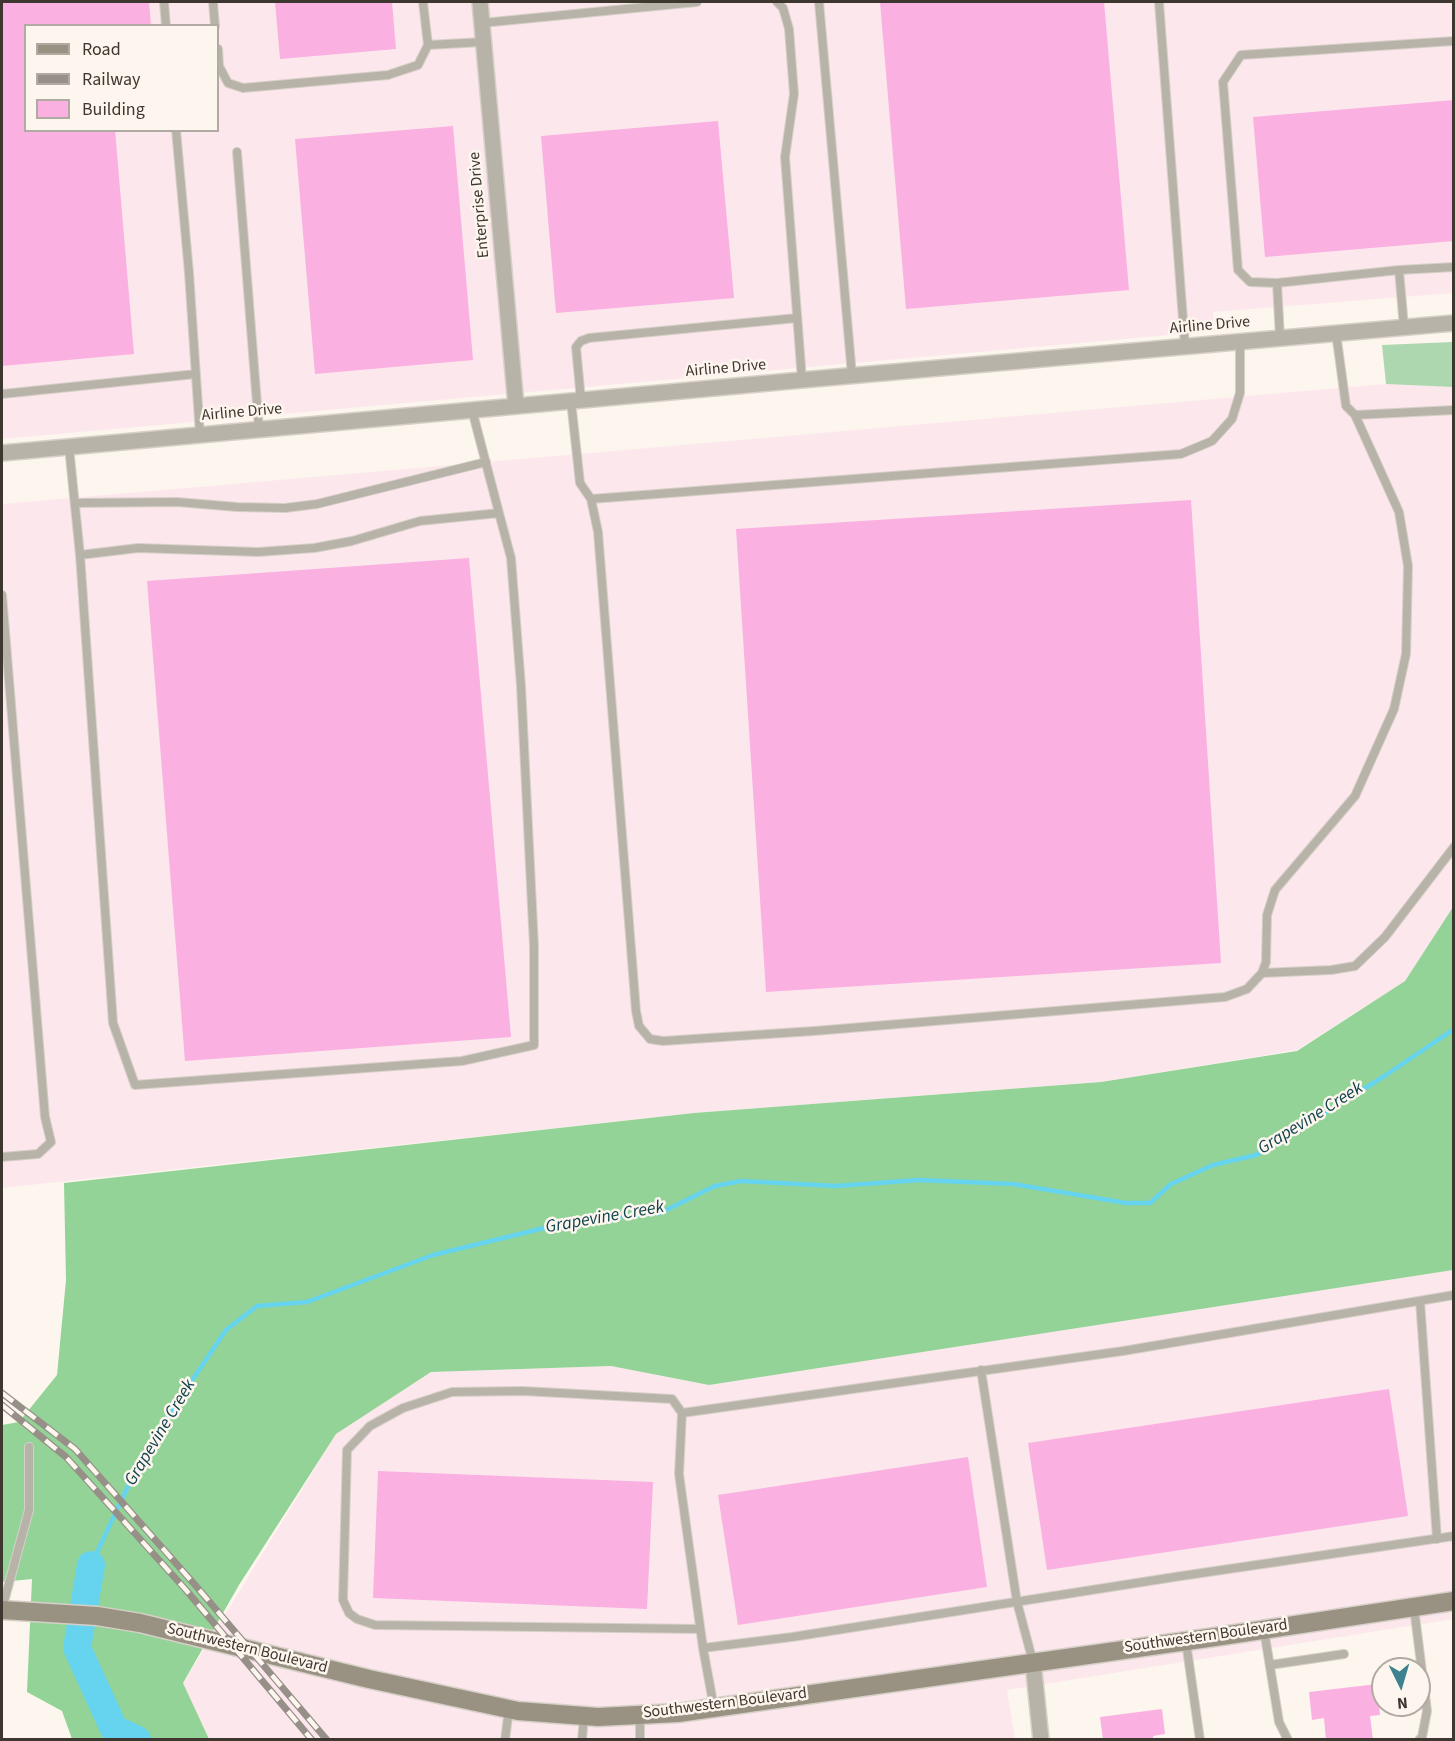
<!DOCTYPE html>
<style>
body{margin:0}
#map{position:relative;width:1455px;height:1741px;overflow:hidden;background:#fdf6ee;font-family:"Source Sans 3",sans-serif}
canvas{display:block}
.frame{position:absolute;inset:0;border:3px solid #3e372f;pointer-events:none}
.legend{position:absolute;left:24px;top:24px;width:195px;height:108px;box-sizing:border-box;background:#fdf6ee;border:2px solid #b1aaa2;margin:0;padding:8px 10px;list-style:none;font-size:18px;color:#3e372f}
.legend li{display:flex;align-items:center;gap:12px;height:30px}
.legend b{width:30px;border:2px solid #b1aaa2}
.north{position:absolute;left:1371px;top:1657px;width:60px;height:60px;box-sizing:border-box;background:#fdf6ee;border:2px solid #b1aaa2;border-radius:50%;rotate:175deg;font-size:16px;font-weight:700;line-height:24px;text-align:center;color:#3e372f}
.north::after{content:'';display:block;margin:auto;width:21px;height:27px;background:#3e8291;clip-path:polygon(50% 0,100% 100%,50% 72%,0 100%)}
</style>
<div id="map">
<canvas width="1455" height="1741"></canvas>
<div class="frame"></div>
<ul class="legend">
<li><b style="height:8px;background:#999283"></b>Road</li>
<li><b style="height:8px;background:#979088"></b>Railway</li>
<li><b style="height:16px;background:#fab0e1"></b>Building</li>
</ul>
<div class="north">N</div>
</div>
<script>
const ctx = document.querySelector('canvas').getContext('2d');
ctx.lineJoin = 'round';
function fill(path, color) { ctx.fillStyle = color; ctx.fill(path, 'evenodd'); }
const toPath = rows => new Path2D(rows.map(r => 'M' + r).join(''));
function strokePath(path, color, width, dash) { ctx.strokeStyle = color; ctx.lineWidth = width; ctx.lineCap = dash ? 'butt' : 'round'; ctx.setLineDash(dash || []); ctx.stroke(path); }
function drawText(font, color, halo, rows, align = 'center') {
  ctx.font = font + ' "Source Sans 3",sans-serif'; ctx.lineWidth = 5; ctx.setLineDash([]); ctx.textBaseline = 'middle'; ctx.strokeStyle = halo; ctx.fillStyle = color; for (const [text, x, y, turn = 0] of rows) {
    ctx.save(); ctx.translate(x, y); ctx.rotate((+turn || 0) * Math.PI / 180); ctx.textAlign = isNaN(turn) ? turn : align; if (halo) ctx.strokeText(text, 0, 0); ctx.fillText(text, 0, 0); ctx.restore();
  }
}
const industrial = toPath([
 [2,2,1453,2,1453,293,1213,312,1214,331,2,439],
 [26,26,218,26,218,130,26,130],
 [1386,384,1453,387,1453,907,1405,981,1297,1050,1101,1082,694,1113,2,1188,2,504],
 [1453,1270,1453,1619,1007,1690,1015,1739,209,1739,183,1683,336,1434,431,1372,611,1366,709,1385]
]);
const green = toPath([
 [1453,342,1453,387,1386,384,1382,345]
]);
const forest = toPath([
 [1453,907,1453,1270,709,1385,611,1366,431,1372,336,1434,239,1585,183,1683,209,1739,72,1739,62,1711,27,1692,32,1579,2,1582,2,1425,19,1422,57,1375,66,1280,64,1183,694,1113,1101,1082,1297,1051,1405,981]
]);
const stream = toPath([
 [91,1565,139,1463,182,1395,226,1330,257,1306,307,1302,433,1255,573,1221,660,1213,715,1186,741,1181,836,1186,919,1180,1013,1184,1126,1203,1150,1203,1171,1184,1213,1165,1256,1155,1383,1077,1454,1029]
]);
const river = toPath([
 [91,1565,77,1648,114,1729,137,1740]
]);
const building = toPath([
 [2,2,149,2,151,26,26,26,26,130,115,130,134,354,2,366],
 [275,2,392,2,396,49,280,59],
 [880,2,1104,2,1129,290,906,309],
 [1454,100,1454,241,1265,257,1253,117],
 [718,121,734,298,556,313,541,136],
 [453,126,473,360,315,374,295,139],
 [1191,500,1221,963,766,992,736,529],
 [469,558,511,1037,185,1061,147,581],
 [1389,1389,1408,1516,1047,1570,1028,1443],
 [968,1457,987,1587,738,1625,718,1495],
 [378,1471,653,1482,647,1609,373,1598],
 [1377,1684,1380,1715,1370,1716,1373,1740,1326,1740,1324,1718,1312,1720,1309,1692],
 [1162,1709,1165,1734,1153,1736,1153,1740,1103,1740,1100,1717]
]);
const lane = toPath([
 [164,2,166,26],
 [213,2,215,26],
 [777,2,783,8,789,29,794,94,785,157,802,380],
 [819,2,852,375],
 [1159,2,1185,346],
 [482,23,697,2],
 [428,45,483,42],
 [218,49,219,66,228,83,243,88,388,75,418,65,428,45,423,2],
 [176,130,189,273,200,435],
 [237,152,259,429],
 [1399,270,1454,267],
 [1277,283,1250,282,1238,270,1223,82,1241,55,1454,41],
 [1280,338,1277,283,1399,270,1404,327],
 [2,394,196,374],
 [581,400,576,347,581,341,589,338,797,318],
 [571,401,580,483,591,499,598,532,636,1011,639,1026,650,1039,663,1041,814,1031,1225,997,1247,989,1262,973,1266,962,1267,915,1275,890,1355,796,1394,709,1406,654,1408,566,1399,512,1355,415,1346,406,1336,333],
 [1355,415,1454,410],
 [69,447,80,555,138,548,258,552,314,548,352,541,420,521,499,513,472,410],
 [591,499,1181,454,1212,441,1232,419,1240,393,1240,341],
 [75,503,177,502,237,507,285,508,317,504,486,462],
 [80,555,113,1023,135,1085,462,1061,534,1045,534,946,521,686,511,558,499,513],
 [2,595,45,1117,51,1142,38,1154,2,1157],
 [1262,973,1331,970,1355,966,1385,937,1454,847],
 [1454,1295,1123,1351,682,1413,679,1474,703,1648,792,1637,1181,1576,1454,1536],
 [1420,1301,1437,1539],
 [981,1370,1017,1602,1033,1662],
 [682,1413,672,1399,523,1391,452,1392,403,1408,370,1426,347,1450,343,1600,349,1613,357,1619,375,1625,700,1629],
 [1414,1608,1427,1711,1422,1737,1419,1740],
 [2,1609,29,1510,29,1447],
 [1264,1630,1279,1722,1288,1740],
 [1186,1642,1200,1740],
 [703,1648,714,1708],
 [1270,1665,1344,1654],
 [505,1740,509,1709],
 [582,1740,584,1716],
 [640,1740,640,1715]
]);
const street = toPath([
 [480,2,516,406],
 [2,453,802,380,1454,323],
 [1033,1662,1041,1740]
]);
const secondary = toPath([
 [2,1610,97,1616,140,1623,369,1679,518,1711,598,1717,678,1713,1222,1636,1454,1601]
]);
const rail = toPath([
 [2,1393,75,1449,196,1586,327,1740],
 [2,1405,66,1457,186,1590,312,1740]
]);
const streetNames = [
 ["Enterprise Drive",480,205,-95],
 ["Airline Drive",1210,326,-5],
 ["Airline Drive",726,369,-5],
 ["Airline Drive",242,413,-5],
 ["Southwestern Boulevard",1206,1637,-8],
 ["Southwestern Boulevard",247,1649,14],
 ["Southwestern Boulevard",725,1704,-7]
];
const waterNames = [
 ["Grapevine Creek",1311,1119,-32],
 ["Grapevine Creek",605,1218,-10],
 ["Grapevine Creek",161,1433,-59]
];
fill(industrial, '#fce7ed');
fill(green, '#add7ae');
fill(forest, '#93d397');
strokePath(stream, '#66d4ee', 4.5);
strokePath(river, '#66d4ee', 28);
fill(building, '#fab0e1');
strokePath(lane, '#d7d0c8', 10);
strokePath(street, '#d7d0c8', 18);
strokePath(secondary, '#d7d0c8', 21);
strokePath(lane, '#b8b3a9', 8);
strokePath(street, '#b8b3a9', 15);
strokePath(secondary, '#999283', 18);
strokePath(rail, '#979088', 7);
strokePath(rail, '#fdf6ee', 4.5, [14]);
drawText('16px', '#3e372f', '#fdf6ee', streetNames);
drawText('italic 18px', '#0f424d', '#fdf6ee', waterNames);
</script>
